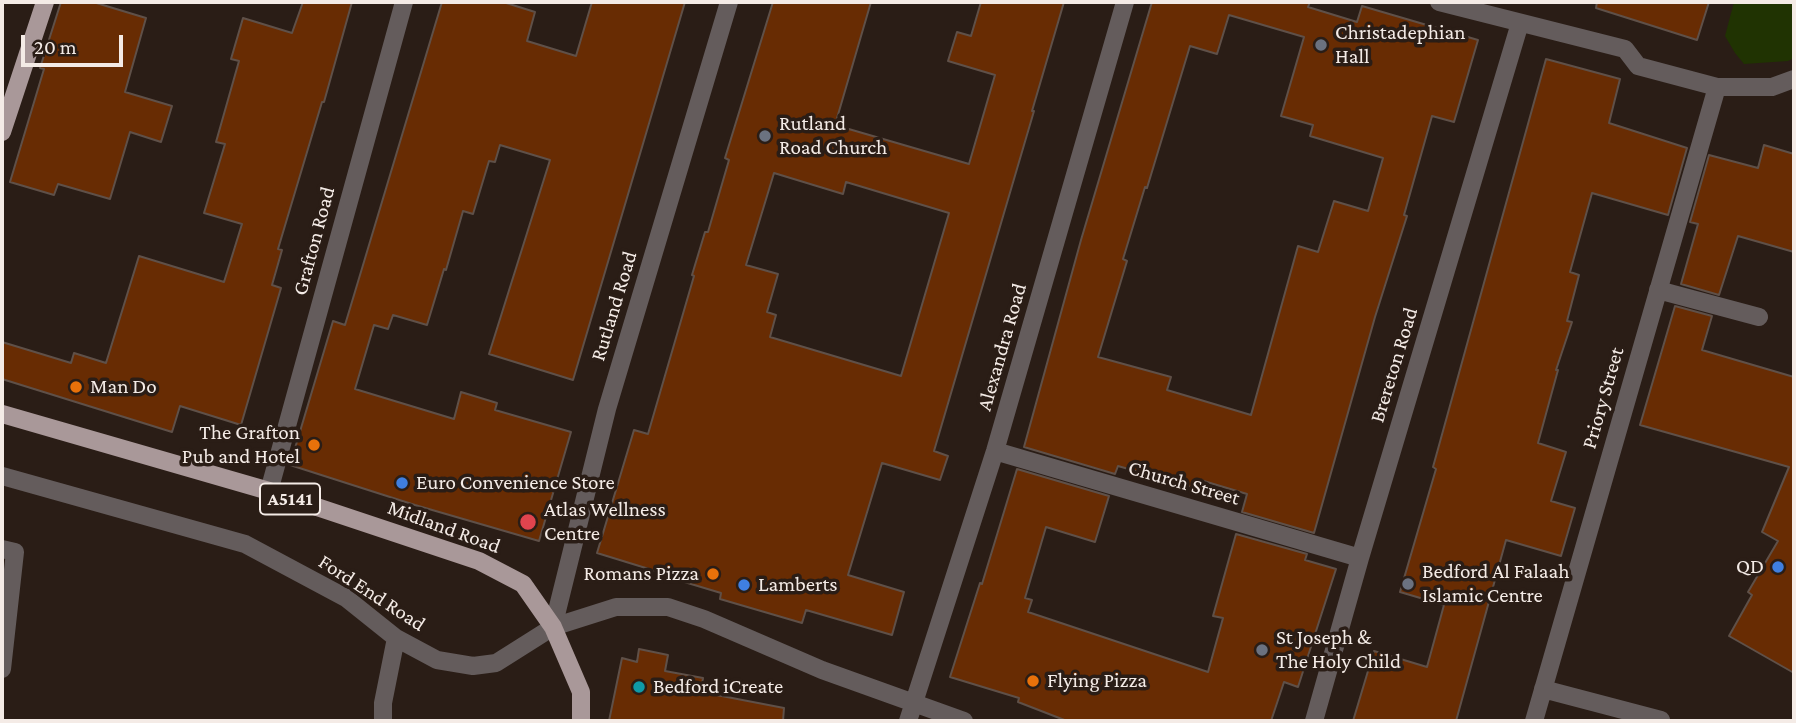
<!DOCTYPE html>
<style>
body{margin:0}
#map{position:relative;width:1796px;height:723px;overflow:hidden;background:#2a1d16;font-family:"Crimson Pro",serif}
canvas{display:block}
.frame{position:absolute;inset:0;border:4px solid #f4ebe6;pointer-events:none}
.scale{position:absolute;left:21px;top:35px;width:102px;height:32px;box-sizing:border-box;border:4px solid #f4ebe6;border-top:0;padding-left:9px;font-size:21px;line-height:24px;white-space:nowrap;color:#f4ebe6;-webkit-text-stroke:5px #2a1d16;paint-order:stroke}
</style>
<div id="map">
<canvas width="1796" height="723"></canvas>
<div class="frame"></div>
<div class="scale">20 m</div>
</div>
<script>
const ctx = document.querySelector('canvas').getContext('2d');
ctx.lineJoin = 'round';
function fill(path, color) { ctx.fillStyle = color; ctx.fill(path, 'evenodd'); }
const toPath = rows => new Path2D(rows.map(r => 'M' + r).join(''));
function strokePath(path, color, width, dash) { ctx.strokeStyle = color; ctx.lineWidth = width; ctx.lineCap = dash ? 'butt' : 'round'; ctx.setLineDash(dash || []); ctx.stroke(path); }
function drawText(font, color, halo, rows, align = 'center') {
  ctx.font = font + ' "Crimson Pro",serif'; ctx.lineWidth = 7; ctx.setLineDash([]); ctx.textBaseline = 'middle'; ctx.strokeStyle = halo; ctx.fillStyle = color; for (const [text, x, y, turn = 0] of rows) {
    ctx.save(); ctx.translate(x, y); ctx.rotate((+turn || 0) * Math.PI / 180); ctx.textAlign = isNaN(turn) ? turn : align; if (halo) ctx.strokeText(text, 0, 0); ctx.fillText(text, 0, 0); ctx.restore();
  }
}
const green = toPath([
 [1734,2,1794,2,1794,58,1788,61,1744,64,1735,53,1725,36]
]);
const building = toPath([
 [61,2,93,2,146,18,125,92,172,106,161,142,130,132,110,199,58,184,54,195,10,182,44,69,40,68,61,2],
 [303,2,352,2,324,102,322,102,278,249,282,250,272,285,281,288,241,425,180,406,172,432,2,379,2,342,71,363,74,353,106,363,139,256,224,282,242,224,204,213,225,144,216,142,239,61,231,59,243,18,292,33,303,2],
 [442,2,503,2,535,12,527,41,576,56,592,2,685,2,573,380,489,354,550,160,500,145,495,162,489,161,473,214,463,211,446,270,444,269,427,325,393,315,388,329,374,325,355,389,454,419,461,392,497,403,495,410,571,432,539,541,415,505,290,465,333,321,345,325,442,2],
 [773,2,871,2,835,125,969,164,995,75,948,61,957,32,971,36,981,2,1064,2,1032,111,1034,111,934,451,948,456,940,480,882,463,848,575,904,592,892,635,806,610,802,623,720,599,721,593,661,575,662,573,597,553,634,430,648,434,694,276,692,275,705,232,708,232,729,160,725,158,773,2],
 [774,173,843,194,846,182,949,213,901,376,770,337,776,315,767,312,778,274,746,265,774,173],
 [1152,2,1310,2,1308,7,1357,22,1362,6,1478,40,1454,122,1432,116,1404,215,1407,216,1375,317,1314,533,1242,512,1247,494,1197,479,1194,488,1118,466,1115,474,1024,447,1081,240,1152,2],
 [1229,15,1304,37,1281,116,1313,125,1310,136,1383,158,1368,211,1334,201,1318,252,1298,246,1251,415,1167,390,1171,377,1098,357,1127,261,1123,259,1145,187,1147,188,1190,46,1217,54,1229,15],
 [1597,2,1709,2,1697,40,1596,8,1597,2],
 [1546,59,1620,79,1609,123,1687,148,1668,215,1592,193,1570,272,1579,275,1567,321,1572,322,1556,370,1558,370,1538,443,1566,452,1551,501,1575,508,1561,556,1506,540,1456,721,1353,721,1374,651,1427,667,1444,605,1400,592,1436,469,1433,467,1546,59],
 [1764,145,1794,154,1794,252,1738,236,1719,295,1681,284,1698,224,1690,222,1709,155,1758,168,1764,145],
 [1675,306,1712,316,1702,350,1794,377,1794,673,1729,636,1752,595,1748,592,1778,541,1762,532,1789,467,1640,425,1675,306],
 [1017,469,1109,496,1095,542,1046,527,1025,598,1032,600,1028,612,1208,672,1223,618,1213,616,1236,534,1307,554,1305,560,1336,569,1298,687,1284,682,1271,721,1067,721,1018,702,1019,698,950,677,980,583,982,584,1017,469],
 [639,649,668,655,665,671,703,678,701,692,784,708,783,721,609,721,622,658,637,662,639,649]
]);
const minor = toPath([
 [1439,2,1625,49,1638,66,1717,87,1772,87,1794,79],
 [1658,290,1759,317],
 [995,451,1360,558],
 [2,476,245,544,346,598,396,638,437,660,473,666,496,663,553,627,616,607,668,607,704,619,822,670,964,721],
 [269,491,404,2],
 [2,549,15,552,2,669],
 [553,627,607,409,729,2],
 [1543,689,1661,720],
 [383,721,383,703,396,638],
 [908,721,995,451,1125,2],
 [1314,721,1360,558,1520,23],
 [1534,721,1717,87]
]);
const major = toPath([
 [2,132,45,2],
 [2,414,269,491,479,561,523,584,553,627,581,692,581,721]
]);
const markers = [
 [1321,45,7,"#6b7280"],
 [765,136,7,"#6b7280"],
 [76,387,7,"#e8710a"],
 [314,445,7,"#e8710a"],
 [402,483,7,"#3f7fe0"],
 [528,522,9,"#e0444e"],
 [1778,567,7,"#3f7fe0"],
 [713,574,7,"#e8710a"],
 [1408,584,7,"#6b7280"],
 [744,585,7,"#3f7fe0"],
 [1262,650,7,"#6b7280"],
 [1033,681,7,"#e8710a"],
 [639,687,7,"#0f9aa8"]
];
const shields = [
 [290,499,60]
];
const shieldNames = [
 ["A5141",290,499]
];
const poiNames = [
 ["Christadephian",1335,33],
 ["Hall",1335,57],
 ["Rutland",779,124],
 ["Road Church",779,148],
 ["Man Do",90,387],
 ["The Grafton",300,433,"right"],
 ["Pub and Hotel",300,457,"right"],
 ["Euro Convenience Store",416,483],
 ["Atlas Wellness",544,510],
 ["Centre",544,534],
 ["QD",1764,567,"right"],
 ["Bedford Al Falaah",1422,572],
 ["Islamic Centre",1422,596],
 ["Romans Pizza",699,574,"right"],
 ["Lamberts",758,585],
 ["St Joseph &",1276,638],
 ["The Holy Child",1276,662],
 ["Flying Pizza",1047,681],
 ["Bedford iCreate",653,687]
];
const streetNames = [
 ["Grafton Road",314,241,-75],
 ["Rutland Road",614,306,-73],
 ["Alexandra Road",1002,347,-74],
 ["Brereton Road",1394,365,-73],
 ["Priory Street",1603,398,-74],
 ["Church Street",1184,483,16],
 ["Midland Road",444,527,20],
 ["Ford End Road",372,593,33]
];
fill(green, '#203302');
fill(building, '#682c03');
strokePath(building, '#5f5048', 2);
strokePath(minor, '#645c5c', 18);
strokePath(major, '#a99899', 18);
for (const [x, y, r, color] of markers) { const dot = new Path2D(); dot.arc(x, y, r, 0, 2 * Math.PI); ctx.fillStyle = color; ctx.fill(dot); strokePath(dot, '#2a1d16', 2.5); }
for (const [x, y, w] of shields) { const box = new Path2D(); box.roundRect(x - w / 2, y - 15.5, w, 31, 5); ctx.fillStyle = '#2a1d16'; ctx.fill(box); strokePath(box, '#f4ebe6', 2); }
drawText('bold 19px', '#f4ebe6', null, shieldNames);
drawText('21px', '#f4ebe6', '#2a1d16', poiNames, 'left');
drawText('21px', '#f4ebe6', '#2a1d16', streetNames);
</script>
